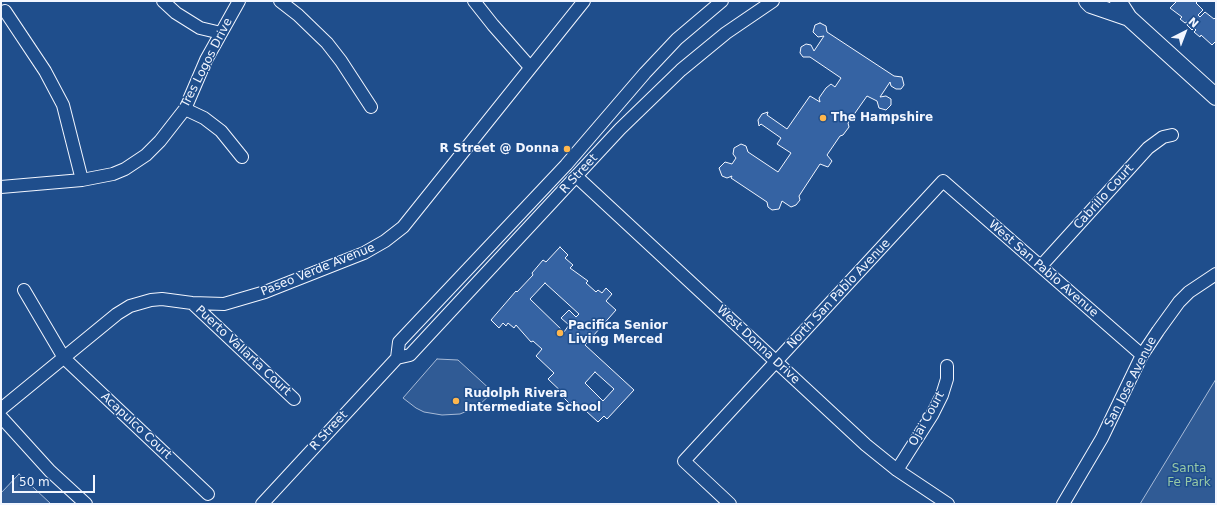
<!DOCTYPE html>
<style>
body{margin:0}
#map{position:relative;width:1217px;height:505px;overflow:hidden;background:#1f4e8c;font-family:"DejaVu Sans",sans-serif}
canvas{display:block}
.frame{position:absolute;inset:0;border:2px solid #f2f6ff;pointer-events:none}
.north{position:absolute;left:1165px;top:12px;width:40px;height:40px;-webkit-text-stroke:3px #1f4e8c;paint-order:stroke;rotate:42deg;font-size:11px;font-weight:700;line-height:16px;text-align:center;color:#f2f6ff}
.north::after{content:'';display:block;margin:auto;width:14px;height:18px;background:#f2f6ff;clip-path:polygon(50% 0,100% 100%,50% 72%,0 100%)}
.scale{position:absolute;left:12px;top:475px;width:83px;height:18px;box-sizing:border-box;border:2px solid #f2f6ff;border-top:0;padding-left:5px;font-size:12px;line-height:14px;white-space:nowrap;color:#f2f6ff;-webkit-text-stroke:3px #1f4e8c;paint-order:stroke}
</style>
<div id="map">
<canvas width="1217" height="505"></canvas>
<div class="frame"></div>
<div class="north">N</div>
<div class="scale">50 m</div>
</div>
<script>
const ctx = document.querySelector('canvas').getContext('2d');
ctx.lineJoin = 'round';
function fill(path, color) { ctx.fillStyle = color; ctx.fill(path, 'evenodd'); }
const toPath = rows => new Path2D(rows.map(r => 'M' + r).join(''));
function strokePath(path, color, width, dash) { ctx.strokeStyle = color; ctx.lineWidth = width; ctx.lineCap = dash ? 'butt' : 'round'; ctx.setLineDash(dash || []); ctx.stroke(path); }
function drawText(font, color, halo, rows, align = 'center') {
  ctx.font = font + ' "DejaVu Sans",sans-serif'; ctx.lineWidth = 3; ctx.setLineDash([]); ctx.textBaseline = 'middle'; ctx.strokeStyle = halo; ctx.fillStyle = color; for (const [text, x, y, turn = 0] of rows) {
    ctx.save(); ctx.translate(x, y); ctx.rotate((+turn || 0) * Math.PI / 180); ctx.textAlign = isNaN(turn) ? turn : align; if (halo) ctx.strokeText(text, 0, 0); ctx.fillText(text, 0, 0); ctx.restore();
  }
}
const green = toPath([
 [437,359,458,360,493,392,477,407,460,414,442,415,424,412,416,408,403,398,437,359],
 [1216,379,1216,504,1140,504,1216,379],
 [19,474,51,504,1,504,1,493,19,474]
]);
const building = toPath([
 [1177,1,1198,1,1196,3,1203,10,1198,15,1200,17,1205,12,1214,19,1216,17,1216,41,1212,45,1201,35,1200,37,1194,32,1196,30,1194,28,1192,30,1187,25,1188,23,1187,22,1185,23,1180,19,1182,17,1170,8,1177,1],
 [820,23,826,26,827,32,894,76,902,77,904,85,901,89,896,89,891,86,890,82,880,97,886,96,891,99,891,105,886,110,879,108,877,101,867,96,848,123,849,127,843,135,840,136,827,155,832,161,828,167,820,164,799,196,800,200,796,205,791,207,782,201,779,209,772,210,768,207,767,202,731,178,732,176,727,178,722,176,719,168,725,162,732,164,736,158,733,154,734,148,741,144,746,146,748,152,778,172,791,153,777,144,781,138,761,124,759,126,758,120,762,114,768,112,767,115,787,129,810,96,820,102,819,98,826,88,831,84,835,87,841,78,810,57,803,57,800,53,801,47,806,44,811,45,814,51,824,36,818,37,813,32,815,25,820,23],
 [560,247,568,255,565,258,573,265,570,268,588,281,586,283,596,292,598,290,602,293,606,288,612,294,606,301,616,310,585,345,634,390,607,419,604,416,598,422,574,400,570,404,564,398,566,396,548,379,554,373,536,356,542,349,533,341,531,342,516,325,514,328,508,323,506,326,503,323,499,328,491,320,516,291,517,292,533,275,532,273,543,260,546,262,560,247],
 [545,283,579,314,576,317,569,310,561,318,569,325,564,332,530,299,545,283],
 [595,372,614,389,603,401,585,383,595,372]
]);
const minor = toPath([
 [163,1,176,13,200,28,221,33],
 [280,1,298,15,327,43,341,61,371,107],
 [474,1,493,25,530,67],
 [5,11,45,71,63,105,82,180],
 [185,109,204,118,221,131,242,157],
 [577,177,866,445,897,470,948,504],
 [1,187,82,180,113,174,125,169,146,155,160,141,185,109,206,60,239,1],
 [1041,266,1148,148,1163,137,1172,135],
 [24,290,64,358,208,494],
 [192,303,294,399],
 [397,358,399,342,566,165,645,73,677,39,722,1],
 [1,409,117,314,130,306,151,300,162,299,192,303,224,304,265,292,364,253,385,241,403,227,584,1],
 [1,417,50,471,86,504],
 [897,470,932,415,942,395,947,379,947,366],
 [262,504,397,358,410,355,620,129,681,70,726,33,773,1],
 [730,504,684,461,943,181,1142,355],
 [1063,504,1102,438,1142,355,1158,331,1179,302,1189,292,1216,274]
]);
const major = toPath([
 [1087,1,1091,5,1129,18],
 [1118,1,1129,18,1216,97]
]);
const markers = [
 [823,118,4,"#ffb74d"],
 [567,149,4,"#ffb74d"],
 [560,333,4,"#ffb74d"],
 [456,401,4,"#ffb74d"]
];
const streetNames = [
 ["Tres Logos Drive",207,63,-63],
 ["R Street",579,174,-47],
 ["Cabrillo Court",1104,197,-48],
 ["West San Pablo Avenue",1043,269,41],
 ["Paseo Verde Avenue",318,270,-22],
 ["North San Pablo Avenue",839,294,-47],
 ["West Donna Drive",758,345,43],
 ["Puerto Vallarta Court",243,351,43],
 ["San Jose Avenue",1131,382,-63],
 ["Ojai Court",927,419,-61],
 ["Acapulco Court",136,426,43],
 ["R Street",329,431,-47]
];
const poiNames = [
 ["The Hampshire",831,118],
 ["R Street @ Donna",559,149,"right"],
 ["Pacifica Senior",568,326],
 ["Living Merced",568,340],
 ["Rudolph Rivera",464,394],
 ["Intermediate School",464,408]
];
const parkNames = [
 ["Santa",1189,469],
 ["Fe Park",1189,483]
];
fill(green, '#305b95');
strokePath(green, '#a8bbd7', 1);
fill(building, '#3563a3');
strokePath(building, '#f2f6ff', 1);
strokePath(minor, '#f2f6ff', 14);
strokePath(major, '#f2f6ff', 18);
strokePath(minor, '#1f4e8c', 12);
strokePath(major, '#1f4e8c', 16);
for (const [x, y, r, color] of markers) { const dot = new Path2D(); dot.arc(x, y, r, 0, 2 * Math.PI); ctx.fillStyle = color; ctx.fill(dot); strokePath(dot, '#1f4e8c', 1.5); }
drawText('12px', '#f2f6ff', '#1f4e8c', streetNames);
drawText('bold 12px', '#f2f6ff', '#1f4e8c', poiNames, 'left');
drawText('12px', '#97c8a6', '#1f4e8c', parkNames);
</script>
